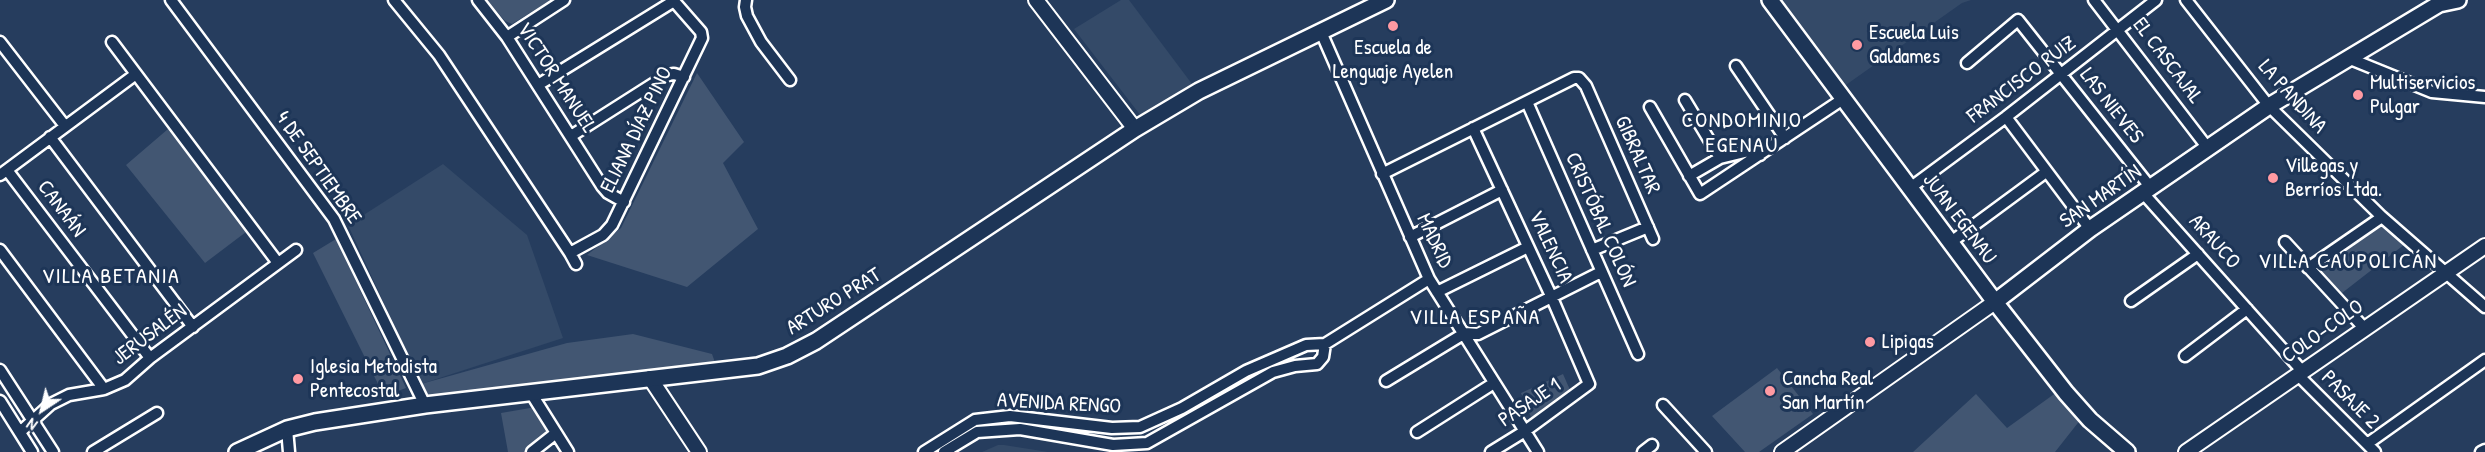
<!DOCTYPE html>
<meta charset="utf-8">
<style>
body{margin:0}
#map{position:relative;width:2485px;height:452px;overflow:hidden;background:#263d5e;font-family:"Patrick Hand",sans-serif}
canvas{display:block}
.north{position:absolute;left:12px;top:380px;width:60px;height:60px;-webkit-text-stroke:4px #1d3557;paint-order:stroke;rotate:215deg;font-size:16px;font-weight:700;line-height:24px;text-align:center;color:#fff}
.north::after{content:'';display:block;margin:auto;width:21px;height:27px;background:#fff;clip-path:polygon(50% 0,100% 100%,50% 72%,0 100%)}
</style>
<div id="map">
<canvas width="2485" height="452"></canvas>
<div class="north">N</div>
</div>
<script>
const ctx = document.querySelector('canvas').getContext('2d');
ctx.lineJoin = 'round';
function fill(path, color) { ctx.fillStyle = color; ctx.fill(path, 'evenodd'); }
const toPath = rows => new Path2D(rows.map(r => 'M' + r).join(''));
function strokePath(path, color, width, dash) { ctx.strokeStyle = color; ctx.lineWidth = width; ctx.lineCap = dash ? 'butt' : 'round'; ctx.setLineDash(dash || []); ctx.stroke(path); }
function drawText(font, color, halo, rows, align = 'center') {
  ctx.font = font + ' "Patrick Hand",sans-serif'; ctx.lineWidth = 6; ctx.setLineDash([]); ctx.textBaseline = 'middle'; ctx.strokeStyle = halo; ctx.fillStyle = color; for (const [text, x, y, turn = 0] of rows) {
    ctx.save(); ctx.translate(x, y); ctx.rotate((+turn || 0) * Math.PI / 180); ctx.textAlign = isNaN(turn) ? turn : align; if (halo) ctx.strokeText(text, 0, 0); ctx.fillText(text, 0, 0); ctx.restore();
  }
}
const built = toPath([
 [1121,0,1129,0,1192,84,1141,116,1074,29],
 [1778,0,1971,0,1962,3,1843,87],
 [443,164,527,235,563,338,421,384,348,225],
 [998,445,1004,445,1048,452,982,452]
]);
const green = toPath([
 [487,0,551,0,512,24,505,21],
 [697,73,744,142,723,163,758,229,687,287,587,255,621,228],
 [168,129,246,232,205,263,126,165],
 [2380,223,2405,244,2342,293,2317,269],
 [336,239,406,388,384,396,313,253],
 [633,334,712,354,717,368,433,405,421,384,567,343],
 [1777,368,1813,414,1759,452,1745,452,1712,416],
 [1563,374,1574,399,1531,417,1521,393],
 [2057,392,2081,419,2055,452,1913,452,1976,394,2007,428],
 [536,407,555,440,540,452,508,452,501,413]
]);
const minor = toPath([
 [171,0,334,219,425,405],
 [394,0,439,55,570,253],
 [478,0,507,37,602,186,608,193,624,202],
 [746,0,745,7,747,16,761,42,790,80],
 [2094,0,2207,147],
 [2186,0,2269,106,2382,217,2485,307],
 [1321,32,1429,279,1538,452],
 [507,37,564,0],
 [0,42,65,126],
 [112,42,278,263],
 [2348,58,2432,92,2485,97],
 [1967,63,2018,20,2151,188],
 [1736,66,1785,138],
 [538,85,674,1],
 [1685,100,1720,158],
 [1527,102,1638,354],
 [1650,107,1700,194,1843,99],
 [2006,117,2090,229],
 [1473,128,1552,298,1589,384,1525,431,1491,452],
 [571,136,667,75,674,74,684,77],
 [50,137,193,327],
 [7,170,150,358],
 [1382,174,1574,78,1579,78,1586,86,1653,239],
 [0,175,136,74],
 [1689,176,1720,158,1749,151,1760,155],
 [1910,188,2006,117,2156,0],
 [2143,193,2303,372],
 [1410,237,1502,190],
 [1951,242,2046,172],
 [2285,242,2365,329],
 [0,250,104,389],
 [1592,250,1648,227],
 [576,264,570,253,603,235,612,225,702,38,701,32,673,0],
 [2308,268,2382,217],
 [1437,292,1528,247],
 [2131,301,2198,254],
 [2185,356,2247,309],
 [0,370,53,452],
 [2298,375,2375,452],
 [1386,381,1465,333,1478,334,1601,272],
 [531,393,568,452],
 [0,401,32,452],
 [1663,405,1706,452],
 [287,429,289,452],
 [20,432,51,404,69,395,104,389,125,380,150,358,296,250],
 [1417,432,1494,383],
 [2367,444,2485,360],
 [93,452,157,413],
 [532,452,556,433],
 [924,452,975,420,1010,416,1112,428,1140,427,1182,408,1246,371,1306,345,1325,344,1429,279],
 [944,452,977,432,1020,429,1113,445,1147,443,1273,372,1295,366,1317,364,1323,357,1325,344],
 [1643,452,1652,445],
 [2481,452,2485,450]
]);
const tertiary = toPath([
 [1036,0,1135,129],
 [650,378,699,452],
 [1782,452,1995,302],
 [2186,452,2485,246]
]);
const secondary = toPath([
 [1770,0,1995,302,2066,393,2090,420,2127,452],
 [1995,302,2090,229,2269,106,2439,4,2458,0],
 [237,452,287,429,315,422,425,405,758,366,787,356,816,341,1135,129,1199,91,1386,0]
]);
const markers = [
 [1393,26,6,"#ff9aa2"],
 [1857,45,6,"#ff9aa2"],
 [2358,95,6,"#ff9aa2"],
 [2273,178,6,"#ff9aa2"],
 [1870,342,6,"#ff9aa2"],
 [298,379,6,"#ff9aa2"],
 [1770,391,6,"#ff9aa2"]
];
const poiNames = [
 ["Escuela Luis",1869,33],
 ["Galdames",1869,57],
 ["Escuela de",1393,48,"center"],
 ["Lenguaje Ayelen",1393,72,"center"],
 ["Multiservicios",2370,83],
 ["Pulgar",2370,107],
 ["Villegas y",2285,166],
 ["Berríos Ltda.",2285,190],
 ["Lipigas",1882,342],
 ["Iglesia Metodista",310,367],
 ["Pentecostal",310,391],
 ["Cancha Real",1782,379],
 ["San Martín",1782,403]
];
const streetNames = [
 ["EL CASCAJAL",2167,61,53],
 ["VICTOR MANUEL",556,78,57],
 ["FRANCISCO RUIZ",2022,80,-37],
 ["LA PANDINA",2292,97,48],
 ["LAS NIEVES",2111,106,52],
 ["ELIANA DÍAZ PINO",637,130,-64],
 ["GIBRALTAR",1637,155,66],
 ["4 DE SEPTIEMBRE",318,168,55],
 ["SAN MARTÍN",2101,197,-35],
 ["CANAÁN",61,209,53],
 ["JUAN EGENAU",1959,219,53],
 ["CRISTÓBAL COLÓN",1600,220,66],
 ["MADRID",1434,241,65],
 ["ARAUCO",2214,242,48],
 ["VALENCIA",1550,247,65],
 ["ARTURO PRAT",834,302,-32],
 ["COLO-COLO",2323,332,-35],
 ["JERUSALÉN",150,335,-37],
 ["PASAJE 2",2350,400,45],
 ["PASAJE 1",1530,403,-34],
 ["AVENIDA RENGO",1059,404,3]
];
const neighbourhoodNames = [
 ["CONDOMINIO",1742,121],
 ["EGENAU",1742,146],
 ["VILLA CAUPOLICÁN",2348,262],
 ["VILLA BETANIA",111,277],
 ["VILLA ESPAÑA",1475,318]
];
fill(built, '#344a68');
fill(green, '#425672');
strokePath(minor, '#fff', 15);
strokePath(tertiary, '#fff', 18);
strokePath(secondary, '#fff', 20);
strokePath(minor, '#1d3557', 10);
strokePath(tertiary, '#1d3557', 14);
strokePath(secondary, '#1d3557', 15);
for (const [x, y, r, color] of markers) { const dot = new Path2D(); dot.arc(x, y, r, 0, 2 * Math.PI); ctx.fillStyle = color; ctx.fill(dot); strokePath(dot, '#1d3557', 2); }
drawText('21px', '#fff', '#1d3557', poiNames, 'left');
drawText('21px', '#fff', '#1d3557', streetNames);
ctx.letterSpacing = '1.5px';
drawText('22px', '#fff', '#1d3557', neighbourhoodNames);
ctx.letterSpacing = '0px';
</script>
